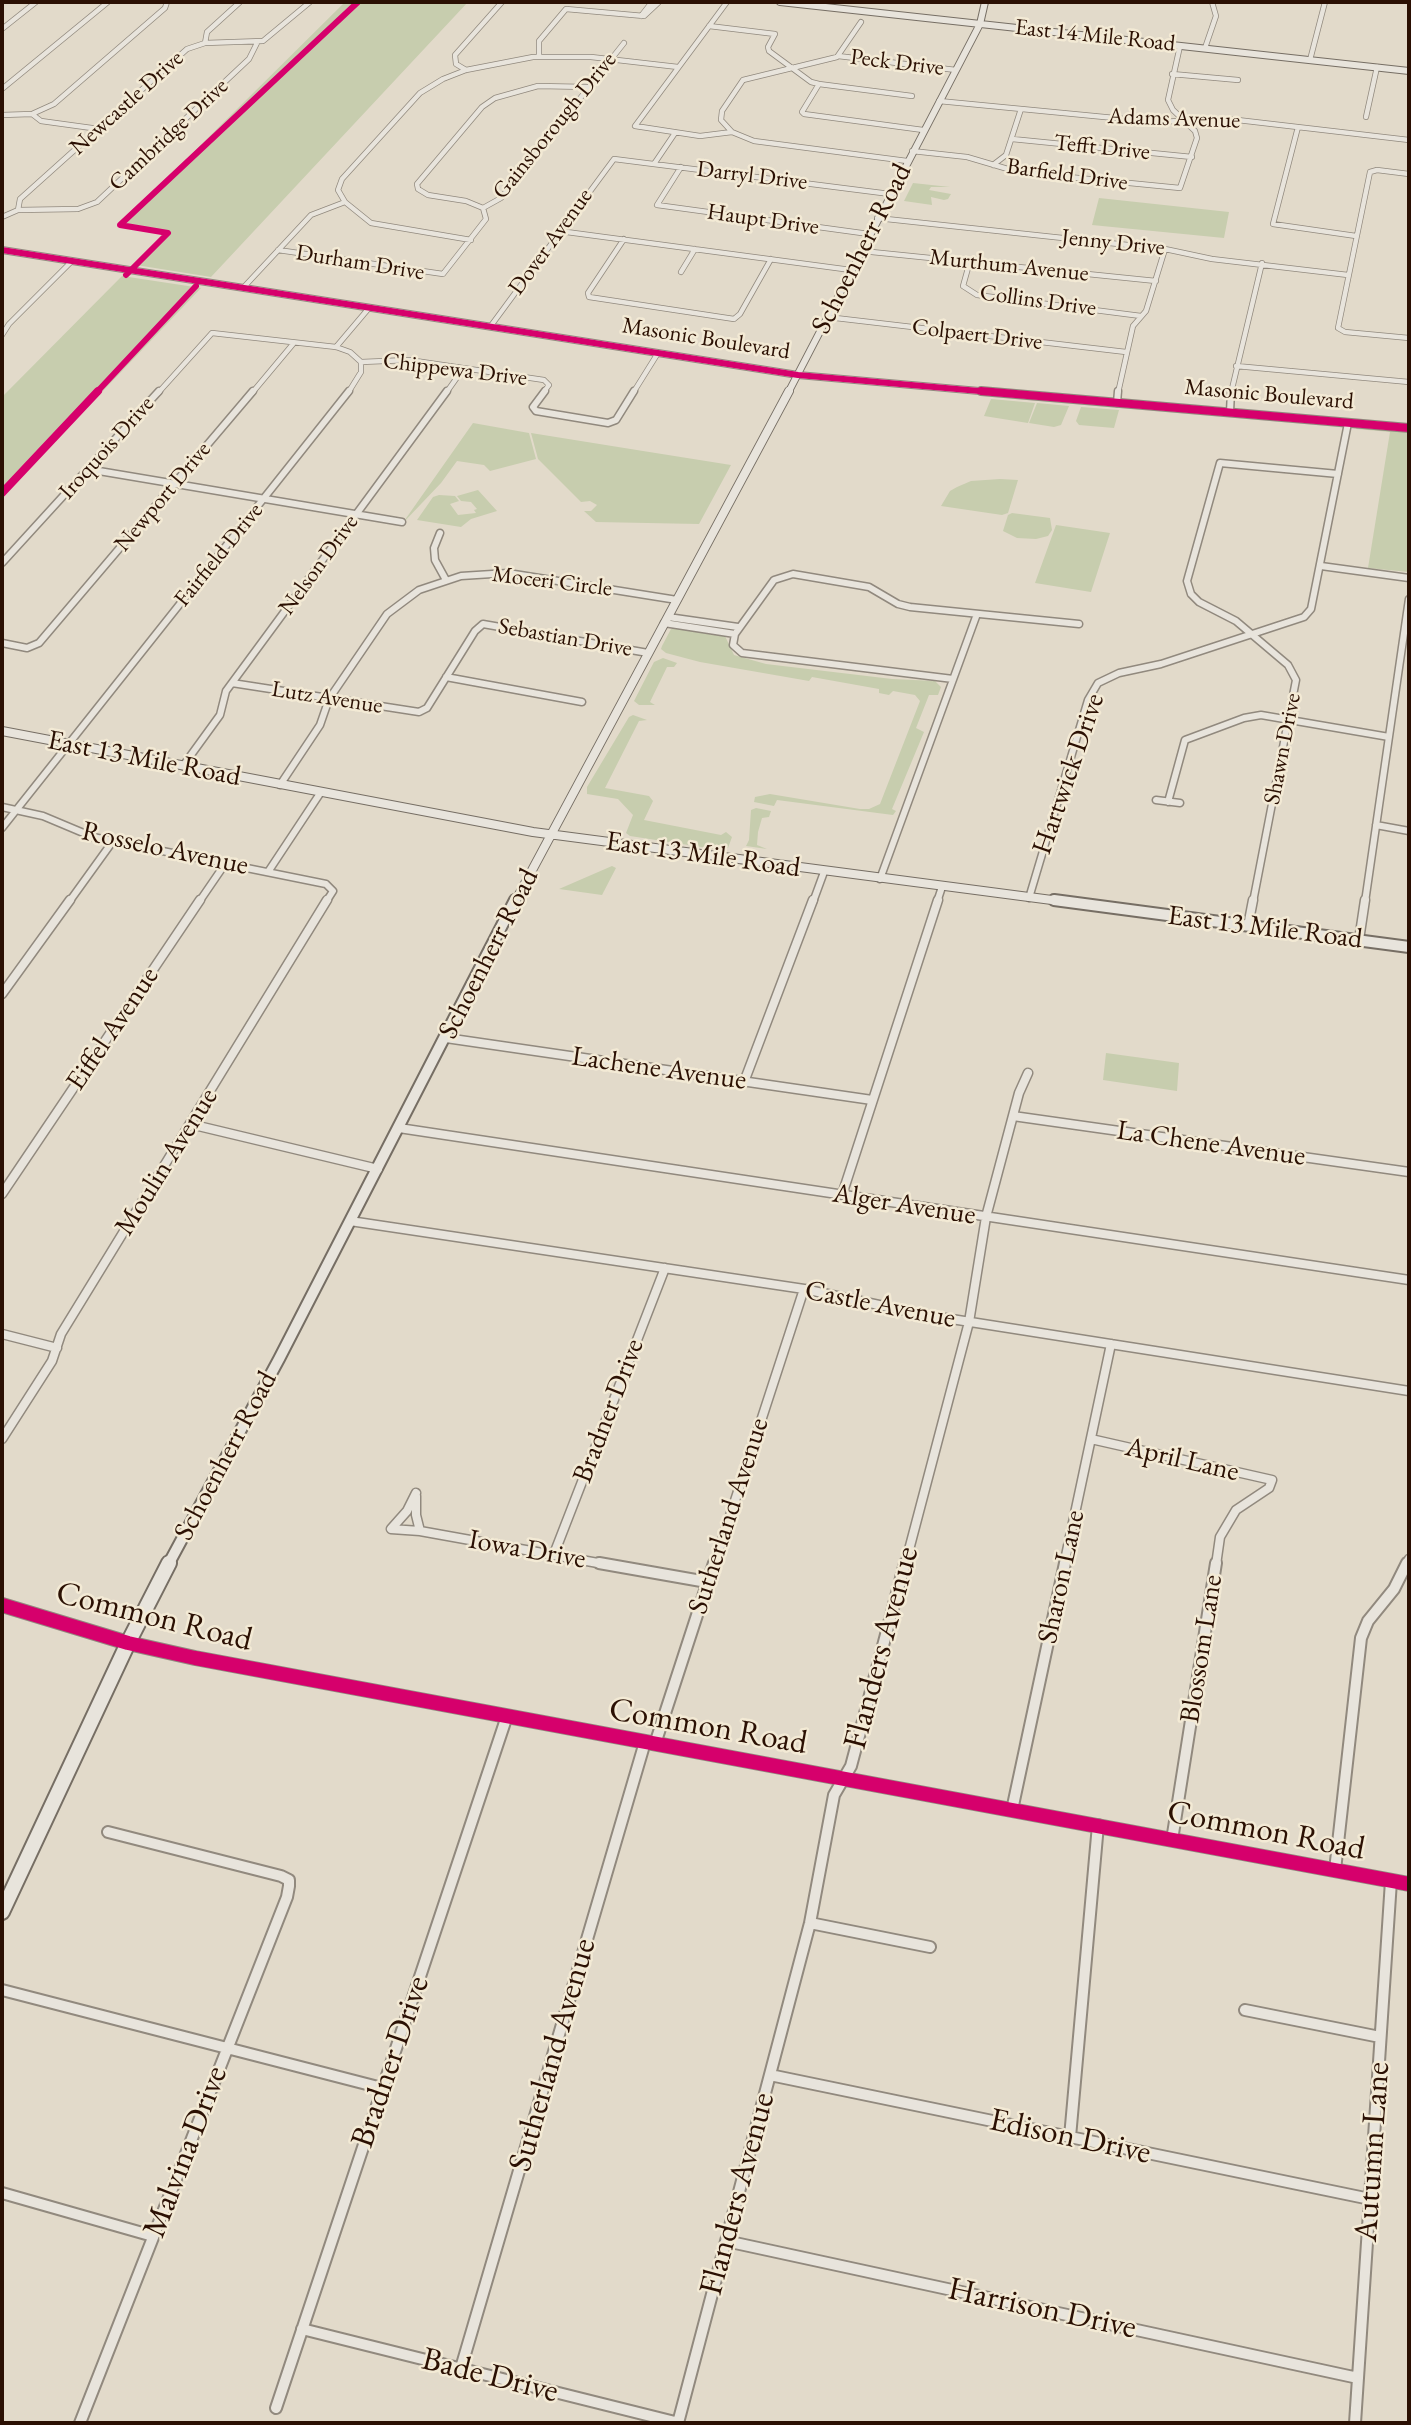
<!DOCTYPE html>
<style>
body{margin:0}
#map{position:relative;width:1411px;height:2425px;overflow:hidden;background:#e2daca;font-family:"EB Garamond",serif}
canvas{display:block}
.frame{position:absolute;inset:0;border:4px solid #2b1003;pointer-events:none}
</style>
<div id="map">
<canvas width="1411" height="2425"></canvas>
<div class="frame"></div>
</div>
<script>
const ctx = document.querySelector('canvas').getContext('2d');
ctx.lineJoin = 'round';
function fill(path, color) { ctx.fillStyle = color; ctx.fill(path, 'evenodd'); }
const toPath = rows => new Path2D(rows.map(r => 'M' + r).join(''));
function strokePath(path, color, width, dash) { ctx.strokeStyle = color; ctx.lineWidth = width; ctx.lineCap = dash ? 'butt' : 'round'; ctx.setLineDash(dash || []); ctx.stroke(path); }
function drawText(font, color, halo, rows, align = 'center') {
  ctx.font = font + ' "EB Garamond",serif'; ctx.lineWidth = 5; ctx.setLineDash([]); ctx.textBaseline = 'middle'; ctx.strokeStyle = halo; ctx.fillStyle = color; for (const [text, x, y, turn = 0] of rows) {
    ctx.save(); ctx.translate(x, y); ctx.rotate((+turn || 0) * Math.PI / 180); ctx.textAlign = isNaN(turn) ? turn : align; if (halo) ctx.strokeText(text, 0, 0); ctx.fillText(text, 0, 0); ctx.restore();
  }
}
const green = toPath([
 [345,2,468,2,211,277,136,265,167,233,120,225],
 [913,183,950,187,931,187,929,190,951,194,948,199,944,200,931,197,932,205,904,201],
 [1099,198,1229,212,1224,238,1092,225],
 [122,276,201,288,2,497,2,397],
 [991,399,1035,403,1028,423,984,416],
 [1037,403,1069,406,1061,425,1054,427,1029,423],
 [1081,407,1119,410,1114,428,1079,425,1076,421],
 [473,423,529,433,536,459,490,471,484,465,457,461,441,483,402,524],
 [1357,427,1409,431,1409,572,1368,568,1390,432,1356,429],
 [531,433,643,451,731,465,699,524,596,522,584,511,591,511,597,505,590,501,581,502,538,459],
 [1000,479,1018,480,1008,513,1002,515,941,506,950,491,957,487,971,481],
 [478,490,497,511,471,519,461,527,417,520,433,497,439,495,455,496,459,501,450,504,458,515,476,513,474,510,477,509,471,502,461,501,457,496],
 [1012,513,1050,518,1052,530,1048,536,1036,539,1017,538,1003,531,1008,515],
 [1056,525,1110,533,1091,592,1035,583],
 [676,628,725,636,734,655,766,664,892,679,935,681,941,687,938,695,929,695,916,728,924,732,892,809,896,811,893,815,777,800,774,806,754,802,755,797,770,794,860,809,869,809,880,804,920,701,915,695,893,691,889,695,879,693,879,689,812,677,809,681,700,662,666,653,661,649,662,646,671,629],
 [663,658,677,663,674,667,667,667,650,702,655,705,639,705,634,701,654,662],
 [633,715,647,720,639,721,605,788,649,796,653,801,644,820,721,835,726,832,732,837,728,848,721,850,630,836,626,833,633,815,618,799,587,794,587,787,629,717],
 [756,808,771,811,769,817,762,818,758,832,757,845,767,849,746,846,749,840,751,810],
 [612,866,616,868,602,895,559,889],
 [1106,1053,1179,1063,1177,1091,1103,1080]
]);
const minorFar3 = toPath([
 [727,2,635,126,700,136,732,132],
 [641,16,652,2],
 [861,22,837,57,743,80,722,111,721,120,732,132,754,141,907,161],
 [709,26,775,34,768,47,769,51,811,82,819,84,802,112,804,114,923,130],
 [2,29,36,2],
 [205,43,207,32,240,2],
 [1205,48,1216,16,1212,2],
 [838,56,956,70],
 [539,57,539,41,566,9,644,16,659,2],
 [1310,60,1325,2],
 [466,70,456,64,455,55,502,2],
 [1172,74,1238,80],
 [819,84,912,96],
 [2,89,108,2],
 [939,101,1156,122,1229,119,1409,140],
 [32,114,54,104,165,8,167,2],
 [2,115,32,114,41,121,99,129],
 [1366,117,1377,67],
 [1298,127,1273,224,1356,236],
 [1012,139,1192,157],
 [912,151,967,157,1018,172,1180,188,1197,138,1195,131,1173,110,1168,100,1180,46],
 [654,164,675,133],
 [993,165,1006,155,1021,109],
 [681,167,657,205,869,234],
 [1409,174,1377,170,1370,172,1338,328,1345,332,1409,338],
 [483,208,466,201,428,195,418,189,417,184,482,107,495,98,538,86,588,87],
 [483,208,501,198,624,43],
 [18,210,20,199,187,49,205,43,263,41,310,2],
 [2,217,18,210,78,209,97,202,249,59,257,43],
 [877,218,1165,249,1212,259,1348,275],
 [559,231,851,270],
 [624,239,588,293,589,297,734,319,740,314,771,259],
 [471,240,371,223,345,202,338,190,342,179,420,93,443,79,466,70,533,57,591,57,678,67],
 [278,250,443,274,486,219,483,208],
 [862,251,1156,281],
 [970,261,963,286,977,295,1141,316],
 [681,272,695,249],
 [243,288,311,215,345,202],
 [827,317,1126,352],
 [490,327,614,159,890,194],
 [2,335,9,324,72,261],
 [336,347,369,308],
 [1236,366,1409,382],
 [158,393,212,333,336,347,350,352,361,362,409,360,544,380,549,385,543,393],
 [252,393,293,344],
 [348,393,361,372,361,362],
 [446,393,463,369],
 [633,393,658,353],
 [1118,393,1133,326,1146,311,1165,249],
 [1231,393,1262,263]
]);
const minorFar2 = toPath([
 [545,391,533,407,536,411,608,423,616,420,634,391],
 [1117,403,1118,391],
 [1230,412,1231,391],
 [87,469,402,522],
 [440,533,434,548,435,560,446,580],
 [2,563,159,391],
 [1321,566,1409,578],
 [668,617,738,627],
 [664,623,735,634],
 [2,643,27,648,39,643,253,391],
 [446,677,582,702],
 [953,679,742,653,733,645,735,634,774,580,793,574,869,587,898,604,910,607,1079,624],
 [232,683,419,712,427,708,475,631,483,624,648,653],
 [183,766,220,715,226,691,447,391],
 [280,785,320,725,329,699,387,614,419,590,461,576,508,573,677,600],
 [1156,800,1180,803],
 [1168,802,1185,740,1244,718,1261,715,1389,737],
 [2,807,43,816,93,837,326,884,333,891,326,902],
 [1376,825,1409,831],
 [2,828,349,391],
 [268,872,321,792],
 [880,879,977,614],
 [1029,898,1088,700,1098,683,1119,673,1161,664,1304,617,1311,609,1348,423],
 [69,902,113,841],
 [199,902,225,864],
 [813,902,824,872],
 [937,902,942,887],
 [1253,902,1296,680,1288,665,1236,621,1199,602,1191,594,1187,581,1220,463,1338,474],
 [1365,902,1409,599]
]);
const minorFar1 = toPath([
 [1248,926,1253,900],
 [1359,940,1365,900],
 [2,994,70,900],
 [446,1038,872,1100],
 [744,1082,813,900],
 [1013,1116,1409,1172],
 [190,1124,378,1169],
 [399,1128,1409,1280],
 [2,1194,200,900],
 [842,1195,938,900],
 [350,1221,804,1289,926,1315,1409,1391],
 [2,1334,57,1348],
 [2,1439,52,1361,61,1334,327,900],
 [1091,1439,1272,1480,1269,1488,1236,1510,1220,1537,1216,1565],
 [416,1493,407,1511,391,1529,420,1531,609,1565],
 [416,1496,416,1515,420,1531],
 [554,1554,665,1268],
 [714,1565,804,1289],
 [905,1565,969,1322,986,1217,1019,1093,1028,1073],
 [1064,1565,1111,1344],
 [1406,1565,1409,1559]
]);
const minor = toPath([
 [599,1563,707,1582],
 [655,1744,714,1563],
 [1012,1810,1065,1563],
 [1172,1840,1216,1563],
 [1335,1870,1361,1638,1368,1621,1394,1589,1407,1563],
 [810,1923,930,1947],
 [2,1990,382,2088],
 [1245,2010,1380,2037],
 [770,2075,1370,2199],
 [1070,2137,1098,1825],
 [2,2193,153,2236],
 [726,2241,1358,2378],
 [302,2329,679,2423],
 [461,2368,645,1742],
 [276,2408,507,1716],
 [80,2423,287,1897,289,1886,289,1880,281,1876,108,1832],
 [678,2423,810,1923,834,1795,851,1766,905,1563],
 [1355,2423,1391,1881]
]);
const tertiaryFar2 = toPath([
 [2,250,798,375,1002,393]
]);
const tertiaryFar1 = toPath([
 [981,391,1409,428]
]);
const tertiary = toPath([
 [2,1605,128,1643,195,1658,1409,1884]
]);
const secondaryFar3 = toPath([
 [780,2,1409,71],
 [788,393,980,24,985,2]
]);
const secondaryFar2 = toPath([
 [2,731,533,832,1067,902],
 [515,902,789,391]
]);
const secondaryFar1 = toPath([
 [1054,900,1409,947],
 [168,1565,279,1359,515,900]
]);
const secondary = toPath([
 [2,1912,128,1643,169,1563]
]);
const cyclewayFar2 = toPath([
 [2,250,798,375,1002,393],
 [126,275,168,233,120,225,358,2],
 [96,393,196,286]
]);
const cyclewayFar1 = toPath([
 [981,391,1409,428],
 [2,493,98,391]
]);
const cycleway = toPath([
 [2,1605,128,1643,195,1658,1409,1884]
]);
const farStreetnames = [
 ["East 14 Mile Road",1095,36,6],
 ["Peck Drive",897,63,7],
 ["Newcastle Drive",127,103,-42],
 ["Adams Avenue",1174,119,2],
 ["Gainsborough Drive",555,126,-51],
 ["Cambridge Drive",169,135,-43],
 ["Tefft Drive",1102,148,6],
 ["Barfield Drive",1067,175,8],
 ["Darryl Drive",752,176,7],
 ["Haupt Drive",763,220,8],
 ["Dover Avenue",551,242,-54],
 ["Jenny Drive",1113,243,6],
 ["Durham Drive",360,263,9],
 ["Murthum Avenue",1009,266,6],
 ["Collins Drive",1038,301,8],
 ["Colpaert Drive",977,335,7],
 ["Masonic Boulevard",706,339,9],
 ["Chippewa Drive",455,370,7],
 ["Masonic Boulevard",1269,395,5],
 ["Iroquois Drive",107,448,-48],
 ["Newport Drive",163,497,-50],
 ["Fairfield Drive",219,555,-51],
 ["Nelson Drive",319,565,-54],
 ["Moceri Circle",552,582,7],
 ["Sebastian Drive",565,638,10],
 ["Lutz Avenue",327,698,9],
 ["Shawn Drive",1283,749,-79]
];
const streetNames = [
 ["Schoenherr Road",862,249,-63],
 ["East 13 Mile Road",144,759,11],
 ["Hartwick Drive",1069,774,-71],
 ["Rosselo Avenue",165,849,12],
 ["East 13 Mile Road",703,855,8],
 ["East 13 Mile Road",1265,928,7],
 ["Schoenherr Road",489,954,-63],
 ["Eiffel Avenue",113,1029,-56],
 ["Lachene Avenue",659,1069,8],
 ["La Chene Avenue",1211,1144,8],
 ["Moulin Avenue",167,1162,-58],
 ["Alger Avenue",904,1205,9],
 ["Castle Avenue",880,1305,11],
 ["Bradner Drive",609,1411,-69],
 ["Schoenherr Road",226,1456,-62],
 ["April Lane",1182,1460,13],
 ["Sutherland Avenue",729,1516,-72],
 ["Iowa Drive",527,1550,10],
 ["Sharon Lane",1062,1577,-78],
 ["Blossom Lane",1202,1649,-81]
];
const nearStreetnames = [
 ["Common Road",154,1617,14],
 ["Flanders Avenue",882,1648,-75],
 ["Common Road",708,1727,10],
 ["Common Road",1266,1831,11],
 ["Sutherland Avenue",553,2055,-74],
 ["Bradner Drive",391,2062,-71],
 ["Edison Drive",1070,2137,12],
 ["Malvina Drive",186,2152,-69],
 ["Autumn Lane",1373,2152,-86],
 ["Flanders Avenue",738,2194,-75],
 ["Harrison Drive",1042,2309,12],
 ["Bade Drive",490,2376,14]
];
fill(green, '#c7cdae');
strokePath(minorFar3, '#91897e', 6);
strokePath(minorFar2, '#91897e', 9);
strokePath(minorFar1, '#91897e', 11);
strokePath(minor, '#91897e', 14);
strokePath(tertiaryFar2, '#91897e', 8);
strokePath(tertiaryFar1, '#91897e', 10);
strokePath(tertiary, '#91897e', 16);
strokePath(secondaryFar3, '#766e64', 8);
strokePath(secondaryFar2, '#766e64', 10);
strokePath(secondaryFar1, '#766e64', 14);
strokePath(secondary, '#766e64', 18);
strokePath(minorFar3, '#e8e4dc', 4.5);
strokePath(minorFar2, '#e8e4dc', 6);
strokePath(minorFar1, '#e8e4dc', 8);
strokePath(minor, '#e8e4dc', 10);
strokePath(tertiaryFar2, '#e8e4dc', 6);
strokePath(tertiaryFar1, '#e8e4dc', 7);
strokePath(tertiary, '#e8e4dc', 12);
strokePath(secondaryFar3, '#e8e4dc', 6);
strokePath(secondaryFar2, '#e8e4dc', 8);
strokePath(secondaryFar1, '#e8e4dc', 10);
strokePath(secondary, '#e8e4dc', 14);
strokePath(cyclewayFar2, '#d6006c', 6);
strokePath(cyclewayFar1, '#d6006c', 8);
strokePath(cycleway, '#d6006c', 14);
drawText('23px', '#2b1003', '#f3ead5', farStreetnames);
drawText('28px', '#2b1003', '#f3ead5', streetNames);
drawText('33px', '#2b1003', '#f3ead5', nearStreetnames);
</script>
